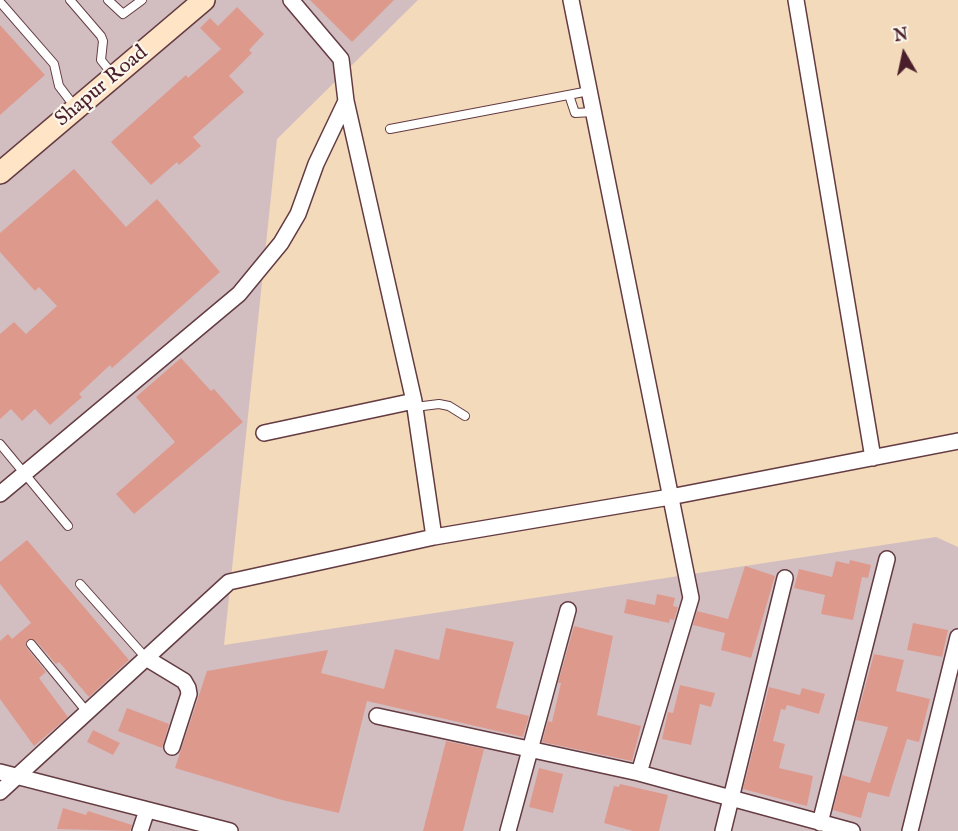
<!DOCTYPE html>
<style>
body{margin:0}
#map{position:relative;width:958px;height:831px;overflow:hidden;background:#f3dabb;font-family:"IM FELL English",serif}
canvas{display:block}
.north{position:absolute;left:874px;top:24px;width:60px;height:60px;-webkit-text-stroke:4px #fbf7ec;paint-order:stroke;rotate:351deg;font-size:16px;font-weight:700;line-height:24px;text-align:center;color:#4a1f2b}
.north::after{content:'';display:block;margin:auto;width:21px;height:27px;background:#4a1f2b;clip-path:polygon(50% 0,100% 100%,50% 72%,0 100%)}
</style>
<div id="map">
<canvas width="958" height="831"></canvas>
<div class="north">N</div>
</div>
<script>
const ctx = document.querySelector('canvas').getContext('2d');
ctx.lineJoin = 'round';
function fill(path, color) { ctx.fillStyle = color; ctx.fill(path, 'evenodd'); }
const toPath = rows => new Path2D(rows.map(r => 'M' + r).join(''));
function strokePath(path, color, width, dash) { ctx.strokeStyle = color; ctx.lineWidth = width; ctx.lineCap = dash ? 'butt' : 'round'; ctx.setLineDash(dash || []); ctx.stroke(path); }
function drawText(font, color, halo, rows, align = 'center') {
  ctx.font = font + ' "IM FELL English",serif'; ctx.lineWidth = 4.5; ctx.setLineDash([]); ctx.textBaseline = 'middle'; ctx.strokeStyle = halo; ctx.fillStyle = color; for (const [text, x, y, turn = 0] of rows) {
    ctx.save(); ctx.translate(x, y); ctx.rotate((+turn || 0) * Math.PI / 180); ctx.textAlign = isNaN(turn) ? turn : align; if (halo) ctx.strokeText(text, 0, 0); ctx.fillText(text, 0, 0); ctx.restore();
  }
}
const industrial = toPath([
 [0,0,418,0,277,139,224,645,936,537,958,547,958,831,0,831]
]);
const building = toPath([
 [310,0,394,0,352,42],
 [237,7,264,34,249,50,252,53,229,76,244,92,193,137,201,146,179,165,177,162,151,185,111,142,186,75,188,78,221,49,200,28,210,18,218,26],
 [0,25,45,75,0,115],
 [74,169,126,227,157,199,220,272,112,368,110,365,79,394,82,397,50,425,35,409,22,421,11,409,0,419,0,334,14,322,26,334,57,306,39,287,35,291,0,252,0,233],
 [181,358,211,391,214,389,243,422,134,514,116,494,175,442,136,397],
 [27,540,129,660,89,697,59,662,56,664,35,640,27,640,26,647,46,672,39,678,68,717,34,746,0,699,0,641,8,634,12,639,31,623,0,584,0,562],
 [850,560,871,565,868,578,862,577,853,620,821,614,825,595,794,588,799,569,832,577,836,561,849,564],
 [745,566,775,576,751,658,721,650,725,633,693,625,697,611,728,619],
 [657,594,675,598,673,606,678,607,674,620,670,619,669,623,624,613,627,599,655,605],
 [913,623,948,630,942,657,907,650],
 [574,626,613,636,597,715,641,726,632,761,542,742,548,721,552,722,561,683,558,683],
 [446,628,514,642,496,708,529,716,523,737,367,701,339,813,282,800,175,768,207,671,328,650,321,673,384,689,395,649,439,660],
 [874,654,904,660,896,691,930,699,919,742,907,739,889,797,868,792,861,818,833,810,842,775,870,783,888,727,856,720],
 [680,685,715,693,711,707,700,704,691,745,662,739,668,712,673,713],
 [769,687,800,695,802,688,825,694,819,714,787,705,785,710,781,709,773,741,785,744,779,768,813,776,807,806,743,789],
 [127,708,169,724,162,748,118,731],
 [93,730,120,743,113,755,87,742],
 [446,741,484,749,463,831,423,831],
 [539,768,563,774,553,813,529,807],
 [620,784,668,795,659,831,633,831,604,823,614,786,619,787],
 [63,808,86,815,88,811,132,825,130,831,57,829]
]);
const lane = toPath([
 [70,0,101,36,103,41,101,60,113,75],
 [108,0,123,14,142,0],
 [0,2,54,64,59,86,75,107],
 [569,95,575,113,593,112],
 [390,129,589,91],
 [415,407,439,404,449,406,465,416],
 [0,444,68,526],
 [80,584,146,658],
 [31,644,87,712]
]);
const street = toPath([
 [291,0,341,59,346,101,414,401,434,537],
 [571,0,691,598,639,773],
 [796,0,873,458],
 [264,433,414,401],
 [0,494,239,294,281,243,298,214,316,164,346,101],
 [146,658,184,681,188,688,189,694,172,747],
 [377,716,639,773,852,831],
 [0,772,230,831],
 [0,792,229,582,434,537,670,497,958,441],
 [820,823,887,559],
 [140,831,147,810],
 [508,831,568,610],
 [723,831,785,578],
 [910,831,958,637]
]);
const secondary = toPath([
 [0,173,204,0]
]);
const streetNames = [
 ["Shapur Road",102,87,-40]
];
fill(industrial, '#d2bec1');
fill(building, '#de998d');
strokePath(lane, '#633b41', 10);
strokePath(street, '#633b41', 18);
strokePath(secondary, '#633b41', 24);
strokePath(lane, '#fff', 8);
strokePath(street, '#fff', 15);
strokePath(secondary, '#ffe4c6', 21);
drawText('21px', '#4a1f2b', '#fbf7ec', streetNames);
</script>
